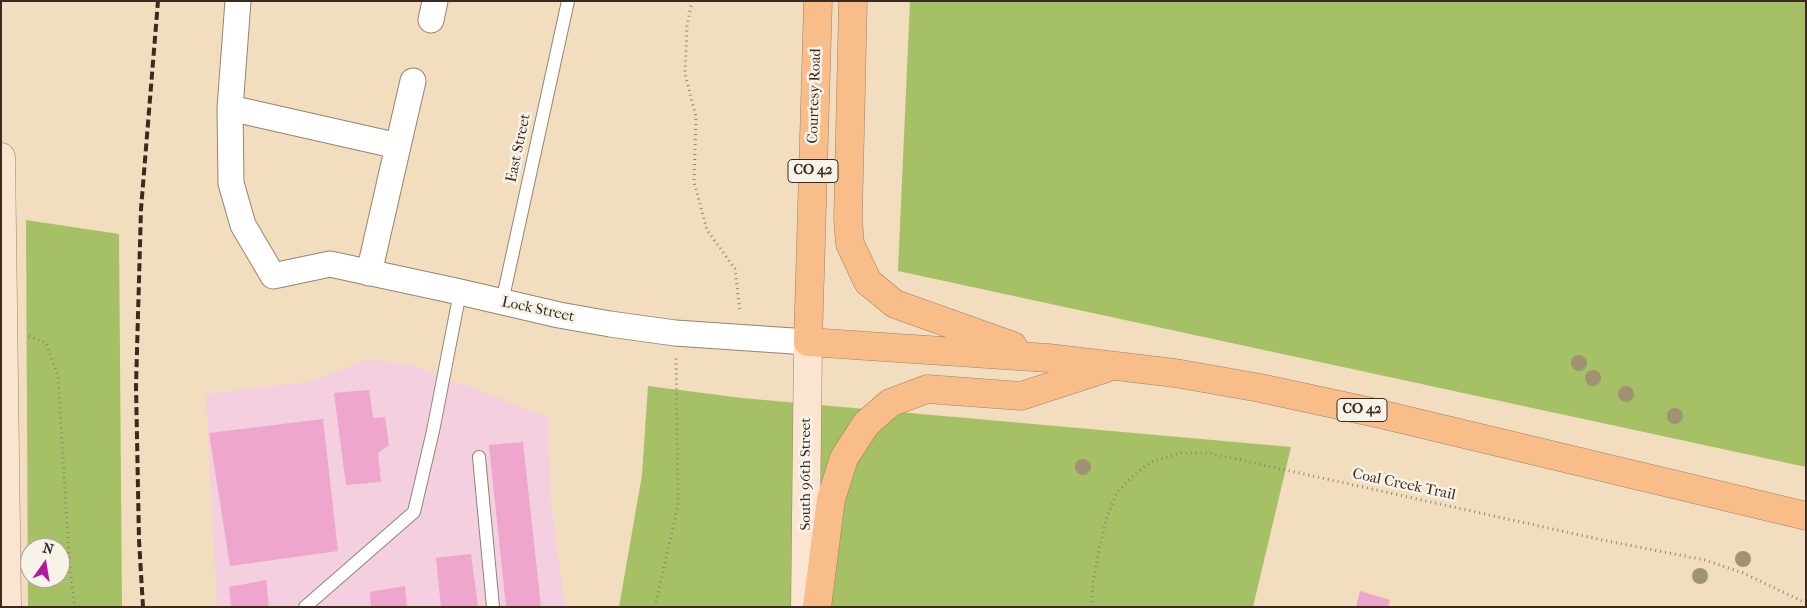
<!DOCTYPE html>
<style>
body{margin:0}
#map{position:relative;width:1807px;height:608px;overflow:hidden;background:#f3ddbf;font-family:"IM FELL French Canon",serif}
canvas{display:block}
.frame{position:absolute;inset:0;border:2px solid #3b2a1e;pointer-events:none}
.north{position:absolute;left:20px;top:538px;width:50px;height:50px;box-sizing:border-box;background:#f7f3e8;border:1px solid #aca397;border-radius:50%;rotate:13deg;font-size:14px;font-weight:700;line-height:20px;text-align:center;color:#3b2a1e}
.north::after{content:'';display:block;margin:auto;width:18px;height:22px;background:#b5179e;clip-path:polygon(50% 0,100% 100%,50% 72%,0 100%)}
</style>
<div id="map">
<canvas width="1807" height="608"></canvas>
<div class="frame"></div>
<div class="north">N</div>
</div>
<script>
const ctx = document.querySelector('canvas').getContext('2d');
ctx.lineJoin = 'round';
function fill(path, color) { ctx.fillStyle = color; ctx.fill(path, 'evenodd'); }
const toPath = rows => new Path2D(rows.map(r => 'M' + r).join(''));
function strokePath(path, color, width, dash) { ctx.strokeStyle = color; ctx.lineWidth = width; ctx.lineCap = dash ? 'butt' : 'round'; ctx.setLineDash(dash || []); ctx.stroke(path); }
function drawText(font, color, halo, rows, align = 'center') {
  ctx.font = font + ' "IM FELL French Canon",serif'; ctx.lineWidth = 5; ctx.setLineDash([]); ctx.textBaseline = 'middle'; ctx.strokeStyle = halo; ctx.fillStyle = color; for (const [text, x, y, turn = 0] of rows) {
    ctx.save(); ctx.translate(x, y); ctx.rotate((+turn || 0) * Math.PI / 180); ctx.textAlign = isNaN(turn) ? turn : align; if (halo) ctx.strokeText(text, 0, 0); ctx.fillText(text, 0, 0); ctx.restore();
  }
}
const built = toPath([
 [369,359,414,366,548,417,551,505,565,607,217,607,206,394,309,382]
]);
const green = toPath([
 [910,1,1806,1,1806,467,898,271],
 [26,220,119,234,122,607,28,607],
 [30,548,60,548,60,578,30,578],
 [648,386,742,398,1291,447,1253,607,619,607,642,475]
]);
const building = toPath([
 [369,390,373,418,385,417,389,445,378,453,381,482,346,485,334,393],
 [323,419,338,551,230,566,209,433],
 [523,442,541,607,506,607,489,445],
 [471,554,478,607,441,607,436,558],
 [266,580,269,607,231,607,229,587],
 [405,586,407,607,371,607,370,592],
 [1360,591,1390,600,1388,607,1356,607]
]);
const path = toPath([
 [692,1,687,25,685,74,696,117,694,182,707,230,735,269,740,312],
 [29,336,46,343,58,376,70,571,75,607],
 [655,607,678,505,676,357],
 [1091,607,1093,583,1100,544,1107,517,1117,492,1133,476,1151,462,1180,453,1209,453,1607,541,1705,560,1743,573,1806,603]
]);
const lane = toPath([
 [502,302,568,1],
 [479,457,493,607],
 [305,607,414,512,433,431,460,292]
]);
const street = toPath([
 [238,1,230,108,231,183,243,225,273,276,330,264,460,292,559,315,610,324,675,333,808,342],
 [431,20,435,1],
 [230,108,398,146,369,273],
 [398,146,413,81]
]);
const secondary = toPath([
 [1,157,7,607],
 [805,607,808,342]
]);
const primary = toPath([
 [818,1,808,342,1048,358,1175,373,1260,388,1376,413,1806,516],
 [853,1,848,219,850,244,868,282,895,304,1013,346],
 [817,607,831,499,844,458,866,424,890,403,927,389,1021,396,1107,368]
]);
const rail = toPath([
 [143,607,139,540,136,386,141,209,158,1]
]);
const trees = [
 [1579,363],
 [1593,378],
 [1626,394],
 [1675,416],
 [1083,467],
 [1743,559],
 [1700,576]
];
const shields = [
 [813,171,50],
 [1362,410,50]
];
const shieldNames = [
 ["CO 42",813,171],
 ["CO 42",1362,410]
];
const streetNames = [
 ["Courtesy Road",815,96,-88],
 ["East Street",519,148,-78],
 ["Lock Street",538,310,12],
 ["South 96th Street",806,474,-90],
 ["Coal Creek Trail",1404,485,12]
];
fill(built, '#f3cfdf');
fill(green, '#a6c066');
fill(building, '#eea6cc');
strokePath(lane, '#97846e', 14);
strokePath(street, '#97846e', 27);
strokePath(secondary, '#97846e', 29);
strokePath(primary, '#97846e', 29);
strokePath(path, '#97846e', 3, [1, 4]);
strokePath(lane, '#fff', 12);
strokePath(street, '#fff', 25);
strokePath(secondary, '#fce5d0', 28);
strokePath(primary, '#f8bd89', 28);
strokePath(rail, '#3b2a1e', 4, [8, 4]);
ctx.fillStyle = '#9f9373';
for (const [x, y] of trees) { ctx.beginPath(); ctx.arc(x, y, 8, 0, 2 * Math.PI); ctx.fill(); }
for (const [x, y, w] of shields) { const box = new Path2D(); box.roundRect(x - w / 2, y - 11.5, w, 23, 4); ctx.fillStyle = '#f7f3e8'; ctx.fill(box); strokePath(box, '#3b2a1e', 1); }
drawText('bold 14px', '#3b2a1e', null, shieldNames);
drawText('15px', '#3b2a1e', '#f7f3e8', streetNames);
</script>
